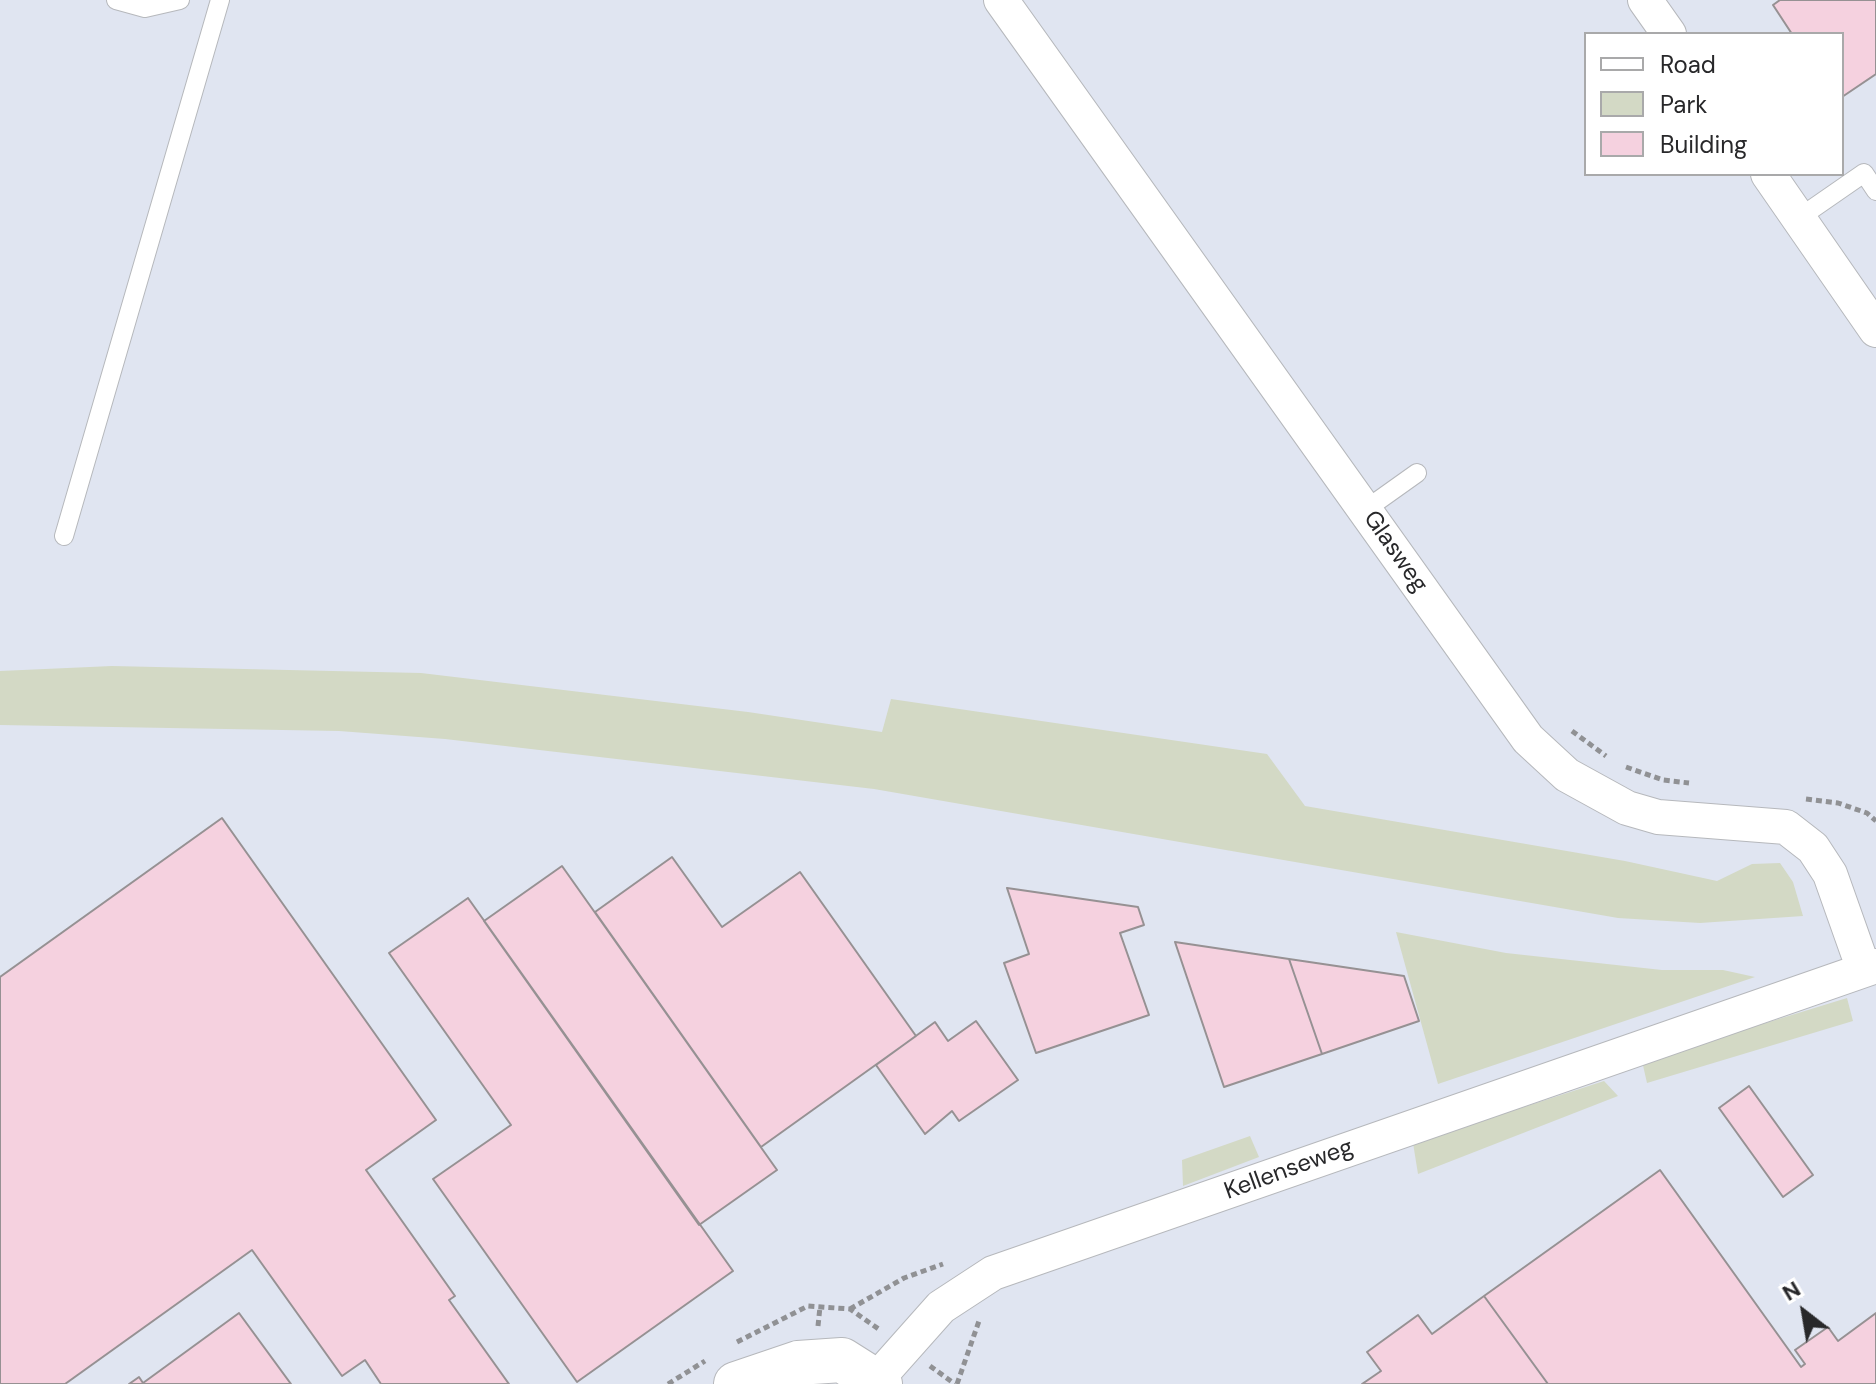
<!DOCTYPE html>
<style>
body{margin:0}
#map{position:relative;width:1876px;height:1384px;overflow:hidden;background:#f0f2f6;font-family:"DM Sans",sans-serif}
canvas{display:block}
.legend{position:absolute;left:1584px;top:32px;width:260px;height:144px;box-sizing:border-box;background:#fff;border:2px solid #a9a9aa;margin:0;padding:10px 14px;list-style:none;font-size:24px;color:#28282a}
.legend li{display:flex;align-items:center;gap:16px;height:40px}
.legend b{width:40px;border:2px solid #a9a9aa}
.north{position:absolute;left:1764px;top:1272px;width:80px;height:80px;-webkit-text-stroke:6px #fff;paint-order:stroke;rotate:329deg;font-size:22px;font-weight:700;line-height:32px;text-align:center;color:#28282a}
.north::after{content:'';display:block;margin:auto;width:28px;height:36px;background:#28282a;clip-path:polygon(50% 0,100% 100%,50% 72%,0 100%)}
</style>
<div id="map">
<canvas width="1876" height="1384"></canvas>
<ul class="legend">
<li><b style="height:10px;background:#fff"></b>Road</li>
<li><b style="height:22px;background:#d3d9c5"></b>Park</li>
<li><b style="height:22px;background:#f5d1df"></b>Building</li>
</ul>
<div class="north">N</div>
</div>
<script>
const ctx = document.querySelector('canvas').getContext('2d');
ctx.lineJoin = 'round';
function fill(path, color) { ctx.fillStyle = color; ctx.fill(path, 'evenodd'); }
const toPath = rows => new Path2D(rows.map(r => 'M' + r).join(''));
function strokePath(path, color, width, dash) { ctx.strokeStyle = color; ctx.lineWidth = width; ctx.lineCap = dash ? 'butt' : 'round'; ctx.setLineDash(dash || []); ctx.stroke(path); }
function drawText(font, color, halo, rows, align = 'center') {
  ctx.font = font + ' "DM Sans",sans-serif'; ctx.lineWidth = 7; ctx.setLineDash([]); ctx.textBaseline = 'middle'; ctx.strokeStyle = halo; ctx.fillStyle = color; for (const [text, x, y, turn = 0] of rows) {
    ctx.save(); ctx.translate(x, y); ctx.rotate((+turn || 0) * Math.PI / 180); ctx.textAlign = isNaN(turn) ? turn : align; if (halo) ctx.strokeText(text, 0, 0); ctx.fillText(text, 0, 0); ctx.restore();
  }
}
const built = toPath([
 [0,0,1876,0,1876,1384,0,1384],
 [1586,34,1842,34,1842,174,1586,174]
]);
const green = toPath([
 [112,666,421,673,748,712,882,732,891,699,1267,754,1305,806,1625,861,1717,881,1752,864,1780,863,1793,882,1803,916,1700,923,1618,918,874,789,445,739,339,731,0,725,0,671],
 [1396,932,1506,953,1662,970,1723,970,1755,977,1438,1084],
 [1847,998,1853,1021,1647,1083,1642,1061],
 [1604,1081,1618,1096,1418,1174,1413,1143],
 [1250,1136,1259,1157,1183,1186,1182,1160]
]);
const building = toPath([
 [1780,0,1876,0,1876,74,1842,97,1842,34,1792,34,1773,5,1780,0],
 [222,818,436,1120,366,1170,455,1296,449,1300,509,1384,381,1384,365,1360,342,1376,252,1250,65,1384,0,1384,0,977,222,818],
 [672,857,722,927,800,872,916,1036,761,1147,595,912,672,857],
 [562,866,777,1170,699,1225,484,921,562,866],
 [1007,888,1138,907,1144,925,1120,933,1149,1015,1036,1053,1004,963,1029,954,1007,888],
 [468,898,733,1271,577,1382,433,1179,511,1125,389,953,468,898],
 [1175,942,1289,959,1322,1054,1224,1087,1175,942],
 [1289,959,1404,976,1419,1021,1322,1054,1289,959],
 [976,1021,1018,1080,959,1121,952,1111,925,1134,876,1065,935,1022,948,1041,976,1021],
 [1749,1086,1813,1175,1783,1197,1719,1108,1749,1086],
 [1660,1170,1801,1367,1805,1364,1795,1350,1828,1327,1838,1341,1876,1313,1876,1384,1548,1384,1484,1296,1660,1170],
 [1484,1296,1548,1384,1362,1384,1381,1371,1367,1352,1418,1315,1432,1334,1484,1296],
 [239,1313,291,1384,129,1384,139,1377,143,1383,239,1313]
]);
const path = toPath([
 [1572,731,1606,756],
 [1626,767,1663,780,1689,783],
 [1806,799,1838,803,1867,813,1876,821],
 [850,1309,904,1278,943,1264],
 [818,1326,820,1307],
 [737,1342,808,1306,850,1309,880,1330],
 [930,1366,955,1384],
 [668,1384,705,1361],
 [957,1384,979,1321]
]);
const lane = toPath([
 [116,0,145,8,180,0],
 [1799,218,1864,173,1876,191],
 [1365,510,1417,473],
 [64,536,220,0]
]);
const street = toPath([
 [1001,0,1528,739,1567,775,1627,808,1658,817,1786,827,1813,848,1830,874,1864,970],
 [1645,0,1669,34],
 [1768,174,1876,330],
 [877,1379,941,1307,993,1273,1876,966]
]);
const secondary = toPath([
 [736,1384,798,1363,842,1360,880,1384]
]);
const streetNames = [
 ["Glasweg",1395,552,55],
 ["Kellenseweg",1289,1170,-20]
];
fill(built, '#e0e5f1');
fill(green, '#d3d9c5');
fill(building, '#f5d1df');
strokePath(building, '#969193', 2);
strokePath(lane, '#b6b8bc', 20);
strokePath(street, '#b6b8bc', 36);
strokePath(secondary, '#b6b8bc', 46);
strokePath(path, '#909194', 5, [6, 4]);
strokePath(lane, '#fff', 18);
strokePath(street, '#fff', 34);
strokePath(secondary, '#fff', 44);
drawText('24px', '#28282a', '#fff', streetNames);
</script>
